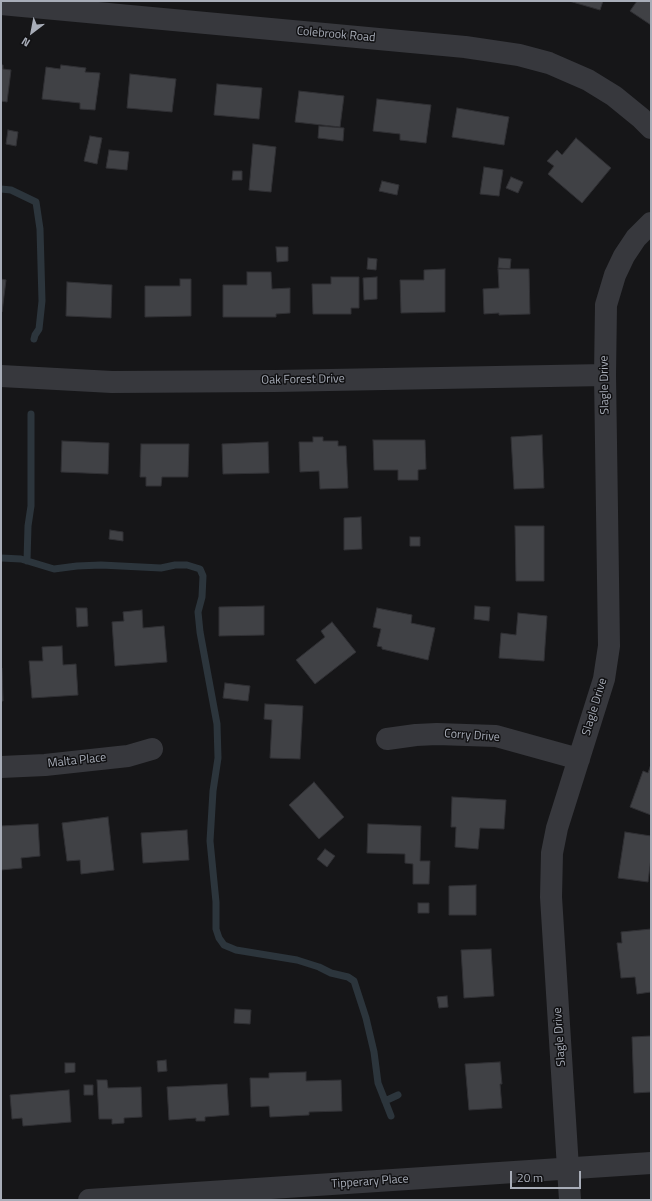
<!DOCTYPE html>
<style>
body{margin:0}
#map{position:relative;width:652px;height:1201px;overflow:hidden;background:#161618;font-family:"Titillium Web",sans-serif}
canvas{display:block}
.frame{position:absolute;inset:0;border:2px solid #a8adb8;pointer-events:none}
.north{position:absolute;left:12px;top:12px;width:40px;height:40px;-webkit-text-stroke:3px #111113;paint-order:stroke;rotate:212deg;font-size:11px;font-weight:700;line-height:16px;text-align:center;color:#a8adb8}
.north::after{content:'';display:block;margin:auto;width:14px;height:18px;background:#a8adb8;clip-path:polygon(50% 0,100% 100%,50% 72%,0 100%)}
.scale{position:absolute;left:510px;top:1171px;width:71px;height:18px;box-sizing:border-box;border:2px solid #a8adb8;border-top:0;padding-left:5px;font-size:12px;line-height:14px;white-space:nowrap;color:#a8adb8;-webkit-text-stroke:3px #111113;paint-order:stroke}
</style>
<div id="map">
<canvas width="652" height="1201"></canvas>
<div class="frame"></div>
<div class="north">N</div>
<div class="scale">20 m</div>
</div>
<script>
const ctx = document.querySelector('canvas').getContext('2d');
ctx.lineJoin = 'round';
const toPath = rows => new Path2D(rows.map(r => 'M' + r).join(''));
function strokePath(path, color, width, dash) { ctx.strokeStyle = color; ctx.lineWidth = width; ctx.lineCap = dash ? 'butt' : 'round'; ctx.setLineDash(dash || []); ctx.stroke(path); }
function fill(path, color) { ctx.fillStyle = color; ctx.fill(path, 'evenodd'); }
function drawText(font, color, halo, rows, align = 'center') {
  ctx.font = font + ' "Titillium Web",sans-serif'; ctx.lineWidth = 3; ctx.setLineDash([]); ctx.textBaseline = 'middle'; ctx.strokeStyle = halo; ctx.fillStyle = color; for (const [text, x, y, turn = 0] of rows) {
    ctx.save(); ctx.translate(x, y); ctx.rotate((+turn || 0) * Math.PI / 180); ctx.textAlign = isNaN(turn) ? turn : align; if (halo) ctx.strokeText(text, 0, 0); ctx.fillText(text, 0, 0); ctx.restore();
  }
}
const stream = toPath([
 [1,189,11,190,36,202,40,229,42,301,39,329,35,335,34,339],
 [1,558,21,559,54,569,77,566,101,565,161,568,175,565,187,565,200,569,203,576,202,597,198,612,200,632,217,724,218,758,213,791,210,841,216,902,216,929,219,938,224,945,236,950,297,960,319,967,331,973,348,977,354,981,366,1018,374,1052,378,1083,391,1116],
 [27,561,28,526,31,506,31,414],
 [385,1101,398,1095]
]);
const building = toPath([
 [569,1,603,1,600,10,569,1],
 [637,1,651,1,651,25,630,11,637,1],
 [1,65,3,65,3,69,11,70,7,102,1,101,1,65],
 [61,65,86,68,85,72,100,73,95,110,80,109,80,103,42,99,46,67,60,69,61,65],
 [130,74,176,79,172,112,127,108,130,74],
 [217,84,262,88,259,119,214,115,217,84],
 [299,91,344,96,340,127,295,122,299,91],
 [377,99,431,105,426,143,400,140,400,134,373,131,377,99],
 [457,108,509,117,504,145,452,137,457,108],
 [319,126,344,128,343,141,318,138,319,126],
 [8,130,18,132,16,146,6,144,8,130],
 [90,136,102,138,97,164,84,161,90,136],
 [576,138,611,168,582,203,548,174,554,166,547,161,557,150,562,155,576,138],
 [253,144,276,147,271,192,249,190,253,144],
 [109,150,129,152,127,170,106,168,109,150],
 [484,167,503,170,499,196,480,194,484,167],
 [233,171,242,171,242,180,232,180,233,171],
 [511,177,523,182,518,193,506,188,511,177],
 [382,181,399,185,397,195,379,191,382,181],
 [276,247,288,247,288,261,277,262,276,247],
 [368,258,377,259,376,270,367,269,368,258],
 [499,258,511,259,510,269,498,268,499,258],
 [445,269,445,312,401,313,400,280,424,280,424,270,445,269],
 [498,269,529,269,530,314,499,315,499,313,484,314,483,289,499,288,498,269],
 [247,272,271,272,272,289,290,288,290,313,276,314,276,317,223,317,223,285,247,285,247,272],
 [331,277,359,277,359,308,351,308,351,314,313,314,312,284,331,284,331,277],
 [377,277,377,299,364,300,363,278,377,277],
 [1,279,6,280,2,312,1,311,1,279],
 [180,279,191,279,191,316,145,317,145,286,180,286,180,279],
 [67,282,112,285,111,318,66,316,67,282],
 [542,435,544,488,514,489,511,437,542,435],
 [313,437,323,437,323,441,338,441,338,446,346,446,348,488,320,489,319,471,300,472,299,442,313,442,313,437],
 [373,440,425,440,426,469,418,470,418,480,398,480,398,470,374,470,373,440],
 [62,441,109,443,108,474,61,472,62,441],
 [268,442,269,473,223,474,222,444,268,442],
 [141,444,189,444,188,477,162,477,161,486,146,486,146,477,140,477,141,444],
 [361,517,362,549,344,550,344,518,361,517],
 [515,526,544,526,544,581,516,581,515,526],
 [110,530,123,532,123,541,109,539,110,530],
 [410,537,420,537,420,546,410,546,410,537],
 [264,606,264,635,219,636,219,607,264,606],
 [475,606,490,607,489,621,474,619,475,606],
 [76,608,87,608,88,626,77,627,76,608],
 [377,608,412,615,411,623,435,628,428,660,382,649,382,647,377,646,381,629,373,627,377,608],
 [142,610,143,628,164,626,167,662,115,666,112,622,124,621,123,612,142,610],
 [518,613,547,616,544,661,499,658,501,633,516,635,518,613],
 [332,622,356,652,315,684,296,660,325,637,321,631,332,622],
 [62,646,63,665,76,664,78,695,32,698,29,661,43,661,42,647,62,646],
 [1,668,2,668,3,701,1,701,1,668],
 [225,683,250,686,248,701,223,698,225,683],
 [265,704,303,706,300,759,270,758,272,720,264,719,265,704],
 [651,764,651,815,630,807,643,771,648,773,651,764],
 [314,782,344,817,319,839,289,805,314,782],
 [452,797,506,800,504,829,480,828,478,849,455,847,456,827,451,827,452,797],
 [108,817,114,870,81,874,80,860,67,861,62,823,108,817],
 [38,824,40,856,21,858,22,868,1,870,1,826,38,824],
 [368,824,421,826,420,861,430,861,429,884,413,884,413,864,405,863,405,854,367,853,368,824],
 [187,830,189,860,143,863,141,833,187,830],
 [625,832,651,836,651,858,648,882,618,878,625,832],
 [325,849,335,856,327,867,317,859,325,849],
 [476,885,476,915,449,915,449,886,476,885],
 [418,903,429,903,429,913,418,913,418,903],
 [651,929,651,992,637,994,635,977,621,978,617,943,622,943,621,932,651,929],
 [491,949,494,996,464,998,461,950,491,949],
 [447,996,448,1007,439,1008,437,997,447,996],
 [235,1009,251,1010,250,1024,234,1023,235,1009],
 [651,1036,651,1092,634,1093,632,1037,651,1036],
 [166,1060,167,1071,158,1072,157,1061,166,1060],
 [500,1062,502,1084,500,1084,502,1108,469,1110,465,1064,500,1062],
 [65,1063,75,1063,75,1072,65,1073,65,1063],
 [306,1072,306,1081,341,1080,342,1111,309,1112,309,1115,270,1117,269,1106,251,1107,250,1078,269,1078,269,1073,306,1072],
 [97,1080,107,1080,108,1088,141,1087,142,1117,124,1118,124,1123,112,1124,112,1119,99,1119,97,1080],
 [227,1084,229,1115,205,1117,205,1121,196,1121,196,1118,169,1120,167,1087,227,1084],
 [84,1085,93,1085,93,1095,84,1095,84,1085],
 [69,1090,71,1122,23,1126,22,1118,12,1119,10,1095,69,1090]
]);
const minor = toPath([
 [1,4,465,47,519,55,549,63,588,80,614,96,641,118,651,128],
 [1,376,112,382,275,381,605,375],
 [387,739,416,735,437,734,496,736,579,759],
 [1,767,45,765,128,756,152,749],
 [89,1200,651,1163],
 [570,1200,551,897,552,853,557,828,604,679,609,646,605,375,606,305,615,275,624,256,636,238,651,223]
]);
const streetNames = [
 ["Colebrook Road",336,35,5],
 ["Oak Forest Drive",303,380,-1],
 ["Slagle Drive",605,385,-91],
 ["Slagle Drive",595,707,-73],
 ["Corry Drive",472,736,4],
 ["Malta Place",77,761,-6],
 ["Slagle Drive",560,1037,-94],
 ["Tipperary Place",370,1182,-4]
];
strokePath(stream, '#2c353c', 7);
fill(building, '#404145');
strokePath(building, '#303034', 1);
strokePath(minor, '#37383d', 22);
drawText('12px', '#a8adb8', '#111113', streetNames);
</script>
